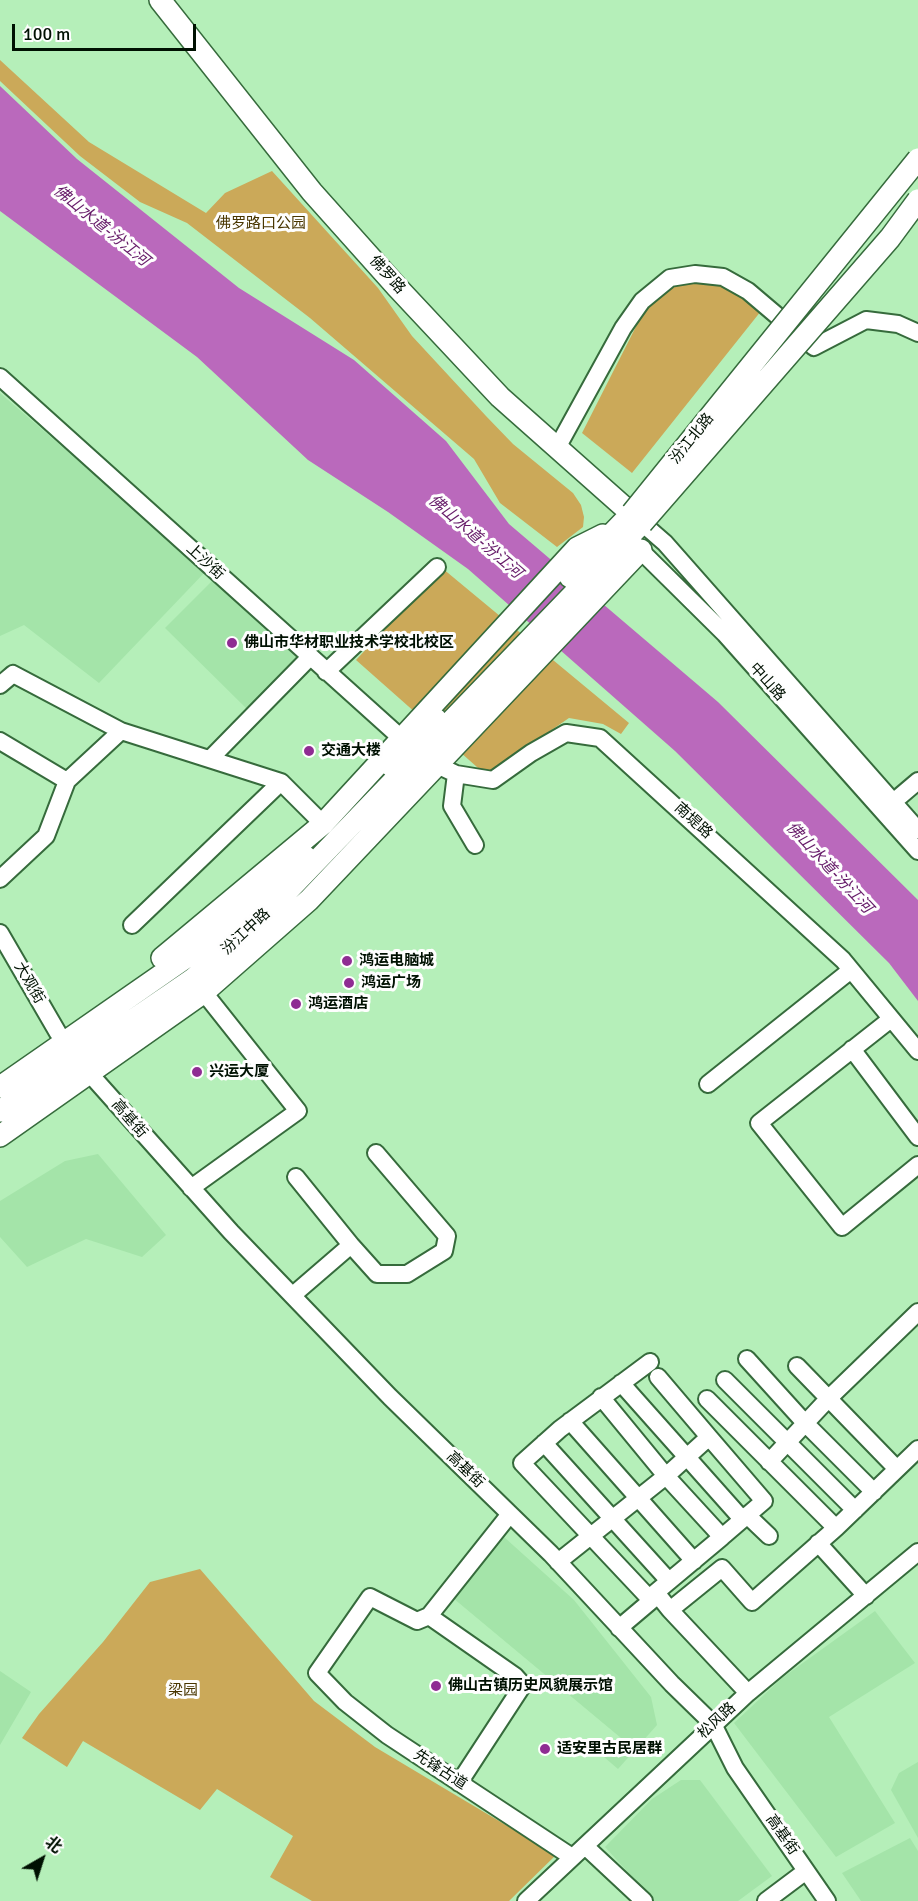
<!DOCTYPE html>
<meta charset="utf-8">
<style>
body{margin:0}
#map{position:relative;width:918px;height:1901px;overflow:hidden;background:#b5efb9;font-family:Signika,"Noto Sans SC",sans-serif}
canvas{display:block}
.north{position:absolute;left:12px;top:1829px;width:60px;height:60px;-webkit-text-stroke:4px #fefefe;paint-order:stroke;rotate:39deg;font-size:16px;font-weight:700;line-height:24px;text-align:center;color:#001102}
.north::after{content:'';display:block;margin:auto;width:21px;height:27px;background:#001102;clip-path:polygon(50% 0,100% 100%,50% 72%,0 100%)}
.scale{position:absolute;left:12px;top:24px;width:184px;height:27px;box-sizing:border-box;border:3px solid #001102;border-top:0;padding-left:8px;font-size:18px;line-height:21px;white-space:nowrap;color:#001102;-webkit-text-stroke:4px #fefefe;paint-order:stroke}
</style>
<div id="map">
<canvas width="918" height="1901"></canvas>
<div class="north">北</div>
<div class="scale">100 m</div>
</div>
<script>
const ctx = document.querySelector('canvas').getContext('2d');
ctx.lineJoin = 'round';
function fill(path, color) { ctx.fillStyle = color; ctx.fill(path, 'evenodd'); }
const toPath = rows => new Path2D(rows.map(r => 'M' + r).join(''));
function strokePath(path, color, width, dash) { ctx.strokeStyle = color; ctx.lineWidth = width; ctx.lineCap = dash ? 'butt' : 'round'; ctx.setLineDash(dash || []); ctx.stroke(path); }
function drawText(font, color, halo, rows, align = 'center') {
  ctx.font = font + ' Signika,"Noto Sans SC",sans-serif'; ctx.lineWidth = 6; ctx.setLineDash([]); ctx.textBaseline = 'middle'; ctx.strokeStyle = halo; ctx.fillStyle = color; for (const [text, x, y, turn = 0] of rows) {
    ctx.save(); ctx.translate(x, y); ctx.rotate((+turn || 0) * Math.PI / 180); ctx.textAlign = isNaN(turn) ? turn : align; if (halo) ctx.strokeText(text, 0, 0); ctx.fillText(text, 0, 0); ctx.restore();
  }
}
const built = toPath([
 [0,393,206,571,99,683,24,625,0,636],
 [215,578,301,658,249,711,165,628],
 [98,1154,166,1235,142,1257,86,1239,27,1267,0,1237,0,1201,65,1161],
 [504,1537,574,1600,651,1697,657,1725,618,1769,604,1757,621,1738,453,1598],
 [875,1611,915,1663,829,1717,895,1823,836,1857,734,1723,782,1678],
 [0,1671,31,1692,0,1745],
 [918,1762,918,1838,891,1790,899,1773],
 [681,1780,700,1780,772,1876,738,1901,654,1901,605,1847,652,1799],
 [910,1838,918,1851,918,1901,861,1901,842,1873]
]);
const green = toPath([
 [0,60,89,142,206,213,225,193,272,171,378,288,412,336,486,416,513,444,573,493,581,505,584,517,583,527,557,547,500,503,474,459,310,318,187,223,140,202,80,156,0,81],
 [710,280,735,291,761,311,632,473,582,433,652,295,672,282],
 [442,568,629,723,621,734,603,724,569,718,486,775,356,660],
 [200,1569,314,1701,375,1747,556,1855,509,1901,312,1901,270,1877,293,1836,217,1789,200,1810,83,1741,67,1767,22,1738,39,1714,103,1642,150,1582]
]);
const water = toPath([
 [0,86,77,159,239,288,354,360,446,441,509,524,718,702,918,900,918,1001,889,963,675,751,468,569,388,512,308,460,197,357,0,211]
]);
const minor = toPath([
 [0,377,410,746],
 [557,448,623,328,642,301,670,278,695,274,723,277,748,291,814,347,866,320,898,324,918,333],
 [642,523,665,543,918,830],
 [633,543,725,634,918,851],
 [326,672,437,567],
 [0,685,13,674,121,731,281,782,323,824],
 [0,741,67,781,121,731],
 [430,757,437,765,456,774,493,780,531,753,566,733,600,738,843,960,918,1051],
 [210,759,310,657],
 [456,774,452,806,475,845],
 [885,809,918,781],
 [0,879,46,836,67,781],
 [132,925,281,782],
 [0,933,58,1033],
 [891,1019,759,1123,842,1227,918,1165],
 [852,1049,918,1137],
 [82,1065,231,1232,390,1397,551,1554,672,1684,713,1724,735,1768,827,1901],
 [708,1084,851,970],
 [296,1177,351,1245],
 [191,1188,298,1111,198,985],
 [293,1295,351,1245,377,1274,407,1274,444,1251,447,1236,376,1153],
 [747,1359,805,1423,874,1492],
 [650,1362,560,1429,522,1463,649,1598,722,1537],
 [797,1366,897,1469],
 [658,1377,709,1437,764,1501,722,1537,666,1476,709,1437],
 [725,1380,855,1510],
 [621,1383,742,1519],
 [707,1399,836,1528],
 [570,1421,694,1561],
 [544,1443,669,1581],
 [769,1462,828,1399,918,1312],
 [510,1514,429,1616,417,1621,370,1597,317,1673,345,1702,387,1735,572,1857],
 [747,1515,769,1536],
 [818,1543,866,1596],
 [558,1562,666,1476,601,1397],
 [670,1610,748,1693],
 [429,1616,515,1676,523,1685,459,1783],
 [619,1628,658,1595,670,1610,722,1568,752,1602,836,1528,918,1449],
 [585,1846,644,1901],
 [526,1901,748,1693,918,1552],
 [766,1901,806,1871]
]);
const major = toPath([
 [570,577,632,513],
 [391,766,436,719],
 [162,958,323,824,577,548,603,535],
 [0,1087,220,934,305,856],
 [0,1111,193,979,250,930,642,523,500,397,396,286,312,192,160,0],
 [0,1136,203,993,309,900,641,550]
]);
const majorBridge = toPath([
 [632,513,918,159],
 [642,523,890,238,918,200]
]);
const markers = [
 [232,643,6,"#8f2c93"],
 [309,751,6,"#8f2c93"],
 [347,961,6,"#8f2c93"],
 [349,983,6,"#8f2c93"],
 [296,1004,6,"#8f2c93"],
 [197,1072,6,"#8f2c93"],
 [436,1686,6,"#8f2c93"],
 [545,1749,6,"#8f2c93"]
];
const parkNames = [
 ["佛罗路口公园",261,224],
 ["梁园",183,1691]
];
const streetNames = [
 ["佛罗路",387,275,48],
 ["汾江北路",692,439,-51],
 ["上沙街",205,562,42],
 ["中山路",767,682,48],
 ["南堤路",693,821,42],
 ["汾江中路",246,932,-43],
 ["大观街",29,983,60],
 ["高基街",129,1119,49],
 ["高基街",465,1470,44],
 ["松风路",717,1721,-43],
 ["先锋古道",440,1770,33],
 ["高基街",782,1835,55]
];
const poiNames = [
 ["佛山市华材职业技术学校北校区",244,643],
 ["交通大楼",321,751],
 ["鸿运电脑城",359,961],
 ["鸿运广场",361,983],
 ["鸿运酒店",308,1004],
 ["兴运大厦",209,1072],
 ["佛山古镇历史风貌展示馆",448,1686],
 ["适安里古民居群",557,1749]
];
const waterNames = [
 ["佛山水道-汾江河",101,226,39],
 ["佛山水道-汾江河",475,537,41],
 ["佛山水道-汾江河",829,868,47]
];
fill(built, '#a4e4a9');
fill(green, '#cba959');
fill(water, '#ba69bc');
strokePath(minor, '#366b3c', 20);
strokePath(major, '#366b3c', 24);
strokePath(minor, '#fff', 16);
strokePath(major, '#fff', 21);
strokePath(majorBridge, '#366b3c', 24, []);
strokePath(majorBridge, '#fff', 21);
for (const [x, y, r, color] of markers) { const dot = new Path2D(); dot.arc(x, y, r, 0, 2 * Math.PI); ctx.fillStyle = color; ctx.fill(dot); strokePath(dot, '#fefefe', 2); }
drawText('15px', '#493600', '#fefefe', parkNames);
drawText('15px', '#001102', '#fefefe', streetNames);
drawText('bold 15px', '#001102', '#fefefe', poiNames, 'left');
drawText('italic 16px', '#651a68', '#fefefe', waterNames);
</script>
